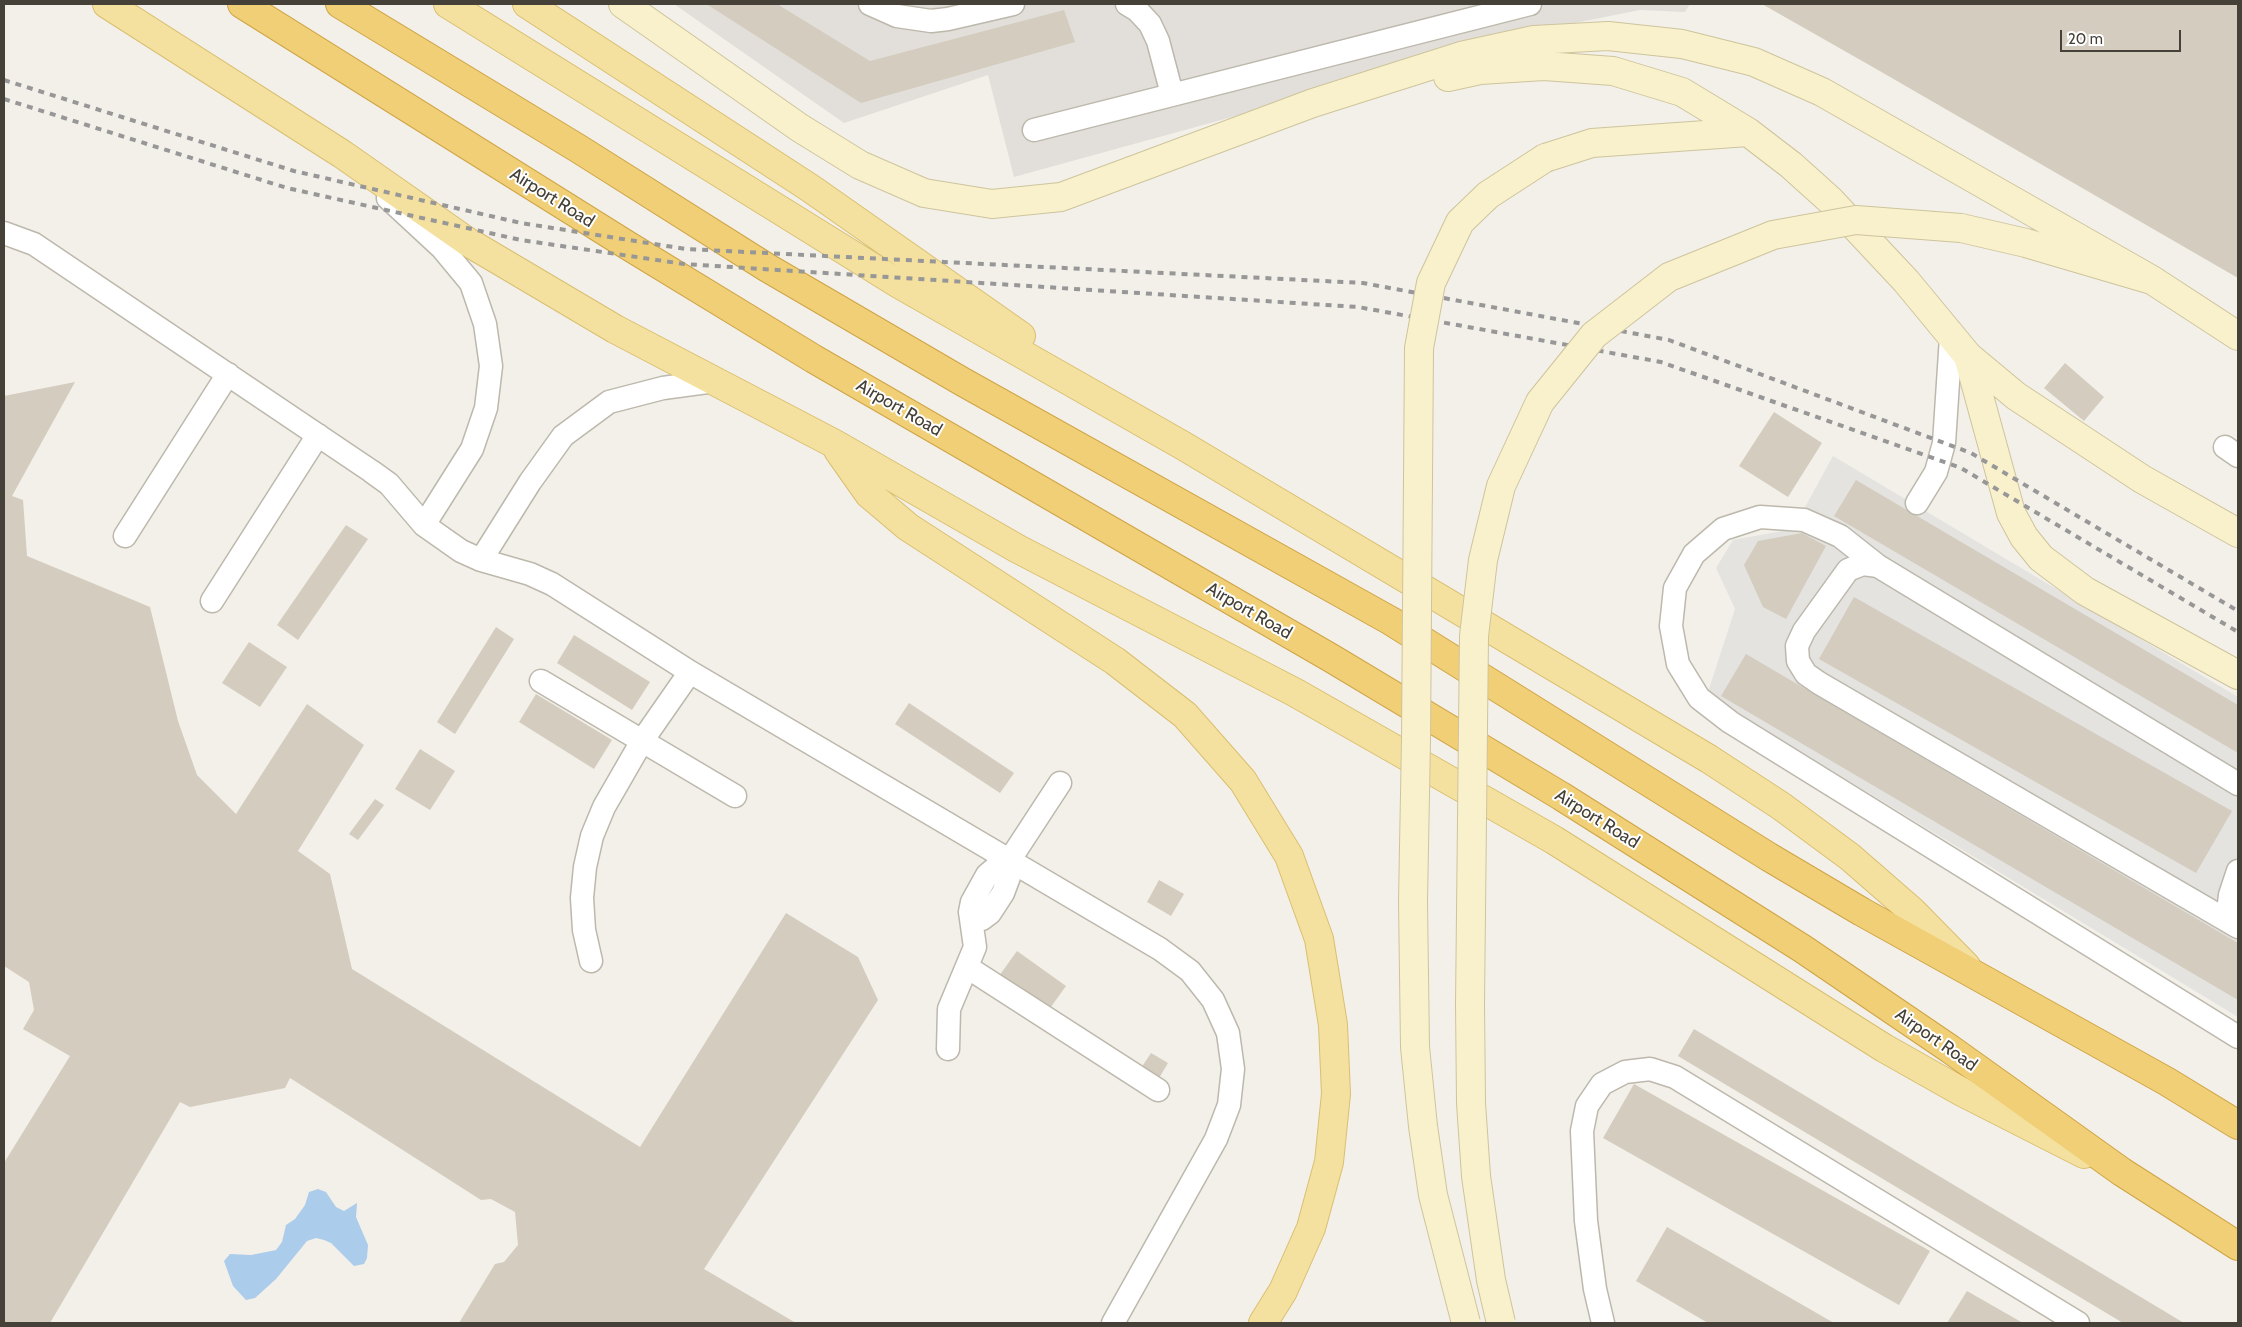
<!DOCTYPE html>
<style>
body{margin:0}
#map{position:relative;width:2242px;height:1327px;overflow:hidden;background:#f3f0e9;font-family:Cabin,sans-serif}
canvas{display:block}
.frame{position:absolute;inset:0;border:5px solid #454138;pointer-events:none}
.scale{position:absolute;left:2060px;top:30px;width:121px;height:22px;box-sizing:border-box;border:2px solid #454138;border-top:0;padding-left:6px;font-size:15px;line-height:18px;white-space:nowrap;color:#454138;-webkit-text-stroke:4px #fff;paint-order:stroke}
</style>
<div id="map">
<canvas width="2242" height="1327"></canvas>
<div class="frame"></div>
<div class="scale">20 m</div>
</div>
<script>
const ctx = document.querySelector('canvas').getContext('2d');
ctx.lineJoin = 'round';
function fill(path, color) { ctx.fillStyle = color; ctx.fill(path, 'evenodd'); }
const toPath = rows => new Path2D(rows.map(r => 'M' + r).join(''));
function strokePath(path, color, width, dash) { ctx.strokeStyle = color; ctx.lineWidth = width; ctx.lineCap = dash ? 'butt' : 'round'; ctx.setLineDash(dash || []); ctx.stroke(path); }
function drawText(font, color, halo, rows, align = 'center') {
  ctx.font = font + ' Cabin,sans-serif'; ctx.lineWidth = 4; ctx.setLineDash([]); ctx.textBaseline = 'middle'; ctx.strokeStyle = halo; ctx.fillStyle = color; for (const [text, x, y, turn = 0] of rows) {
    ctx.save(); ctx.translate(x, y); ctx.rotate((+turn || 0) * Math.PI / 180); ctx.textAlign = isNaN(turn) ? turn : align; if (halo) ctx.strokeText(text, 0, 0); ctx.fillText(text, 0, 0); ctx.restore();
  }
}
const industrial = toPath([
 [674,4,1690,4,1685,12,1640,10,1570,24,1014,177,988,75,844,123]
]);
const parking = toPath([
 [1833,456,2238,697,2238,1017,1707,695,1735,609,1716,568,1733,540,1793,529]
]);
const water = toPath([
 [318,1189,326,1192,336,1207,344,1211,357,1203,356,1217,368,1245,367,1258,364,1264,354,1266,331,1243,324,1240,316,1238,307,1241,276,1279,255,1298,246,1300,233,1286,224,1261,230,1254,251,1255,276,1250,282,1242,286,1225,295,1219,305,1205,309,1192]
]);
const building = toPath([
 [708,4,777,4,870,61,1064,10,1075,42,861,103,708,5],
 [1762,4,2238,4,2238,278,1878,70],
 [2065,363,2104,397,2084,421,2044,388],
 [75,382,12,496,23,500,27,556,150,607,178,721,197,775,236,814,307,704,364,745,298,851,330,874,352,969,640,1147,786,913,858,957,878,1000,704,1269,796,1323,459,1323,495,1264,504,1262,518,1245,515,1212,491,1199,481,1200,290,1078,285,1088,190,1107,180,1102,50,1323,4,1323,4,1163,70,1056,23,1029,34,1010,29,982,4,966,4,396],
 [1774,412,1822,443,1788,497,1739,466],
 [1856,480,2238,705,2238,753,1834,516],
 [346,525,368,539,298,640,277,625],
 [1802,533,1826,546,1786,619,1763,607,1744,565,1758,541],
 [1854,597,2232,811,2196,873,1819,659],
 [496,627,514,639,455,734,437,722],
 [574,635,650,682,632,710,557,663],
 [249,642,287,667,260,707,222,683],
 [1746,654,2238,943,2238,1000,1721,696],
 [536,694,612,740,594,769,519,722],
 [909,703,1014,773,1000,793,895,724],
 [420,749,455,771,430,810,395,789],
 [375,799,384,805,358,840,349,834],
 [1159,880,1184,894,1171,916,1147,902],
 [1017,951,1066,986,1048,1011,999,976],
 [1694,1029,2184,1323,2123,1323,1678,1056],
 [1151,1053,1168,1063,1159,1078,1141,1068],
 [1634,1084,1930,1251,1899,1305,1603,1138],
 [1667,1227,1834,1323,1708,1323,1636,1281],
 [1967,1291,2023,1323,1947,1323]
]);
const lane = toPath([
 [870,4,897,16,931,21,948,19,1013,4],
 [1127,4,1137,10,1150,24,1158,41,1172,94],
 [1034,130,1530,4],
 [388,198,442,248,471,283,485,324,491,366,486,408,472,449,424,525],
 [4,233,34,244,371,471,389,484,424,525,461,551,481,560,530,574,552,584,690,672,1160,949,1190,971,1213,1000,1228,1033,1233,1069,1229,1105,1216,1139,1113,1323],
 [2225,447,2238,456],
 [1917,503,1936,472,1944,443,1951,337],
 [125,536,228,374],
 [481,560,530,482,563,436,609,402,663,388,715,381],
 [1878,566,1840,536,1804,520,1760,517,1723,529,1694,554,1675,588,1671,626,1678,664,1699,698,1730,722,2238,1037],
 [212,601,318,435],
 [541,681,735,796],
 [2238,784,1878,566,1863,564,1848,570,1804,631,1797,646,1798,661,1806,674,1819,683,2238,927],
 [2227,920,2230,895,2238,871],
 [972,922,982,919,990,913,1003,893,1009,877,1009,861],
 [591,961,584,930,582,898,585,867,592,836,604,807,642,741,690,672],
 [967,967,1158,1090],
 [948,1049,949,1009,975,947,970,912,972,902,987,875,994,869,1009,861,1060,783],
 [1603,1323,1595,1289,1586,1221,1582,1131,1587,1106,1602,1084,1625,1072,1650,1069,1675,1077,2078,1323]
]);
const secondary = toPath([
 [623,4,800,128,860,165,924,193,992,204,1061,197,1313,103,1461,56,1534,40,1608,36,1682,44,1754,62,1822,92,2152,280],
 [1448,77,1480,70,1544,66,1613,71,1682,92,1748,132,1791,165,1831,201,1906,281,1968,356,2016,396,2142,479,2238,533],
 [1545,158,1592,143,1748,132],
 [1961,228,2026,243,2152,280,2238,336],
 [1968,356,2011,513,2024,537,2041,558,2085,591,2238,675]
]);
const primary = toPath([
 [107,4,342,154,468,242,615,329,833,443,1018,549,1296,693,1554,840,1884,1048,1962,1092,2084,1154],
 [448,4,899,284,1182,445,1709,759,1781,806,1850,857,1912,911,1966,966],
 [527,4,810,188,1021,336],
 [838,450,869,494,908,527,1115,661,1185,715,1243,781,1289,856,1319,939,1333,1025,1336,1094,1329,1162,1311,1228,1283,1291,1263,1323]
]);
const highway = toPath([
 [242,4,627,245,814,359,1331,658,1561,796,1803,949,1950,1049,2122,1172,2238,1246],
 [340,4,579,149,766,267,963,382,1391,621,1769,857,1862,912,2166,1081,2238,1125]
]);
const rail = toPath([
 [4,80,294,171,521,223,686,249,1363,283,1669,340,1971,453,2238,611],
 [4,99,287,188,521,240,684,264,1358,307,1661,362,1961,468,2238,632]
]);
const secondaryBridge = toPath([
 [1466,1323,1433,1195,1423,1126,1415,1047,1413,901,1416,740,1419,348,1431,283,1460,222,1488,195,1545,158],
 [1501,1323,1491,1280,1476,1176,1471,1103,1470,1004,1474,636,1483,560,1501,486,1540,402,1594,335,1669,277,1773,235,1856,220,1961,228]
]);
const streetNames = [
 ["Airport Road",552,198,32],
 ["Airport Road",899,408,30],
 ["Airport Road",1249,611,30],
 ["Airport Road",1597,819,32],
 ["Airport Road",1936,1040,35]
];
fill(industrial, '#e2dfda');
fill(parking, '#e4e3e0');
fill(water, '#abccea');
fill(building, '#d3ccbf');
strokePath(lane, '#bdb8ac', 25);
strokePath(secondary, '#cec49c', 30);
strokePath(primary, '#d9bf71', 30);
strokePath(highway, '#cfa446', 30);
strokePath(lane, '#fff', 22);
strokePath(secondary, '#f9f1cc', 28);
strokePath(primary, '#f5e19f', 28);
strokePath(highway, '#f0cf76', 28);
strokePath(rail, '#979797', 4, [6, 6]);
strokePath(secondaryBridge, '#cec49c', 30, []);
strokePath(secondaryBridge, '#f9f1cc', 28);
drawText('18px', '#454138', '#fff', streetNames);
</script>
